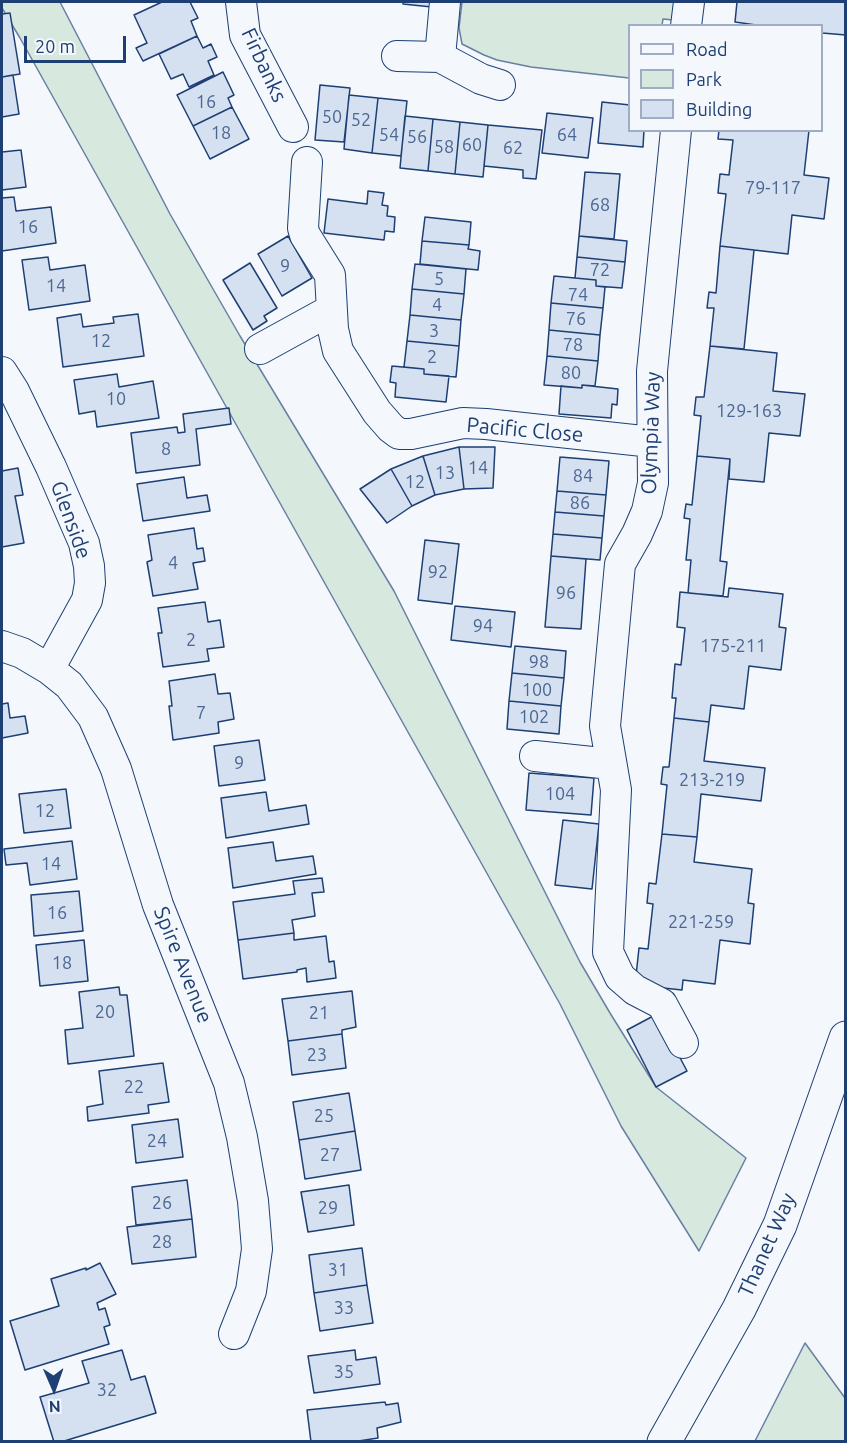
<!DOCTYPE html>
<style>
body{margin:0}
#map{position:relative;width:847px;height:1443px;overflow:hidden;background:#f4f7fb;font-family:Ubuntu,sans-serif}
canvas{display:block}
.frame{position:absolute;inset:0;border:3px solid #1d3f73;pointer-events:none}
.legend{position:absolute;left:628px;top:24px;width:195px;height:108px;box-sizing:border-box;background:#f4f7fb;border:2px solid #9eadc5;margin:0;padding:8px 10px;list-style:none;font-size:18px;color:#1d3f73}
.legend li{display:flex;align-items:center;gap:12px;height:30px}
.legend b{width:30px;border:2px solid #9eadc5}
.north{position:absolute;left:24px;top:1359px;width:60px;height:60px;-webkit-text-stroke:4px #f4f7fb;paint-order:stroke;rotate:178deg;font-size:16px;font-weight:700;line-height:24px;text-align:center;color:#1d3f73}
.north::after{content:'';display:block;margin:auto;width:21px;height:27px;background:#1d3f73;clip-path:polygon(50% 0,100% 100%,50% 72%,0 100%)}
.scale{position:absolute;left:24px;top:36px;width:102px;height:27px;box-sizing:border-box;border:3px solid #1d3f73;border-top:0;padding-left:8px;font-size:18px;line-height:21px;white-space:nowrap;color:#1d3f73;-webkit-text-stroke:4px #f4f7fb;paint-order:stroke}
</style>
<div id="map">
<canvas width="847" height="1443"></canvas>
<div class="frame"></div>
<ul class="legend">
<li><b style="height:8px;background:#f4f7fb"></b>Road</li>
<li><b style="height:16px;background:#d7e8df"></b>Park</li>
<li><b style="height:16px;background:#d5e0f0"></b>Building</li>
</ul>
<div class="north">N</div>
<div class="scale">20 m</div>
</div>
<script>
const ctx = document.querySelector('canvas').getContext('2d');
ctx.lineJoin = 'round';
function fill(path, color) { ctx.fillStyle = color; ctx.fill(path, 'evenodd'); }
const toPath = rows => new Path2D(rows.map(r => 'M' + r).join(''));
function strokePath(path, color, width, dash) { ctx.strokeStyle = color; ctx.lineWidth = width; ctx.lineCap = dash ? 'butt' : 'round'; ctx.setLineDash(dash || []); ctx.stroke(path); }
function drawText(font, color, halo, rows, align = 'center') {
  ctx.font = font + ' Ubuntu,sans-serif'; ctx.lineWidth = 4.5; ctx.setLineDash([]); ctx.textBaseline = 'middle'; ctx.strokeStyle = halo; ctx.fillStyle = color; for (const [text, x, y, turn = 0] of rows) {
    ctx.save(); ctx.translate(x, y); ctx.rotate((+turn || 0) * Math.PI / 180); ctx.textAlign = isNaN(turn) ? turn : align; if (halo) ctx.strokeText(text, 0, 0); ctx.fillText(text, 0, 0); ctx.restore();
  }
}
const green = toPath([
 [2,2,60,2,170,214,240,336,394,591,580,962,610,1013,656,1087,746,1158,699,1251,621,1126,560,1004,20,38,2,8,2,2],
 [462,2,674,2,673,20,663,19,662,25,630,26,629,78,531,67,497,60,484,55,462,44,459,28,462,2],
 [805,1343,845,1398,845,1441,755,1441,805,1343]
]);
const building = toPath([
 [162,2,190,2,198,18,191,21,197,36,143,61,136,48,147,43,134,15,162,2],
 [403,2,432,2,432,7,403,4,403,2],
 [737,2,846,2,846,35,822,33,822,26,763,26,735,22,737,2],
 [10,13,20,74,2,77,2,14,10,13],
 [197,36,203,48,211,44,217,57,208,61,214,75,189,87,183,74,171,79,159,54,197,36],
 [223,72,234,95,228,98,232,107,193,126,177,95,223,72],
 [13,75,19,114,2,117,2,77,13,75],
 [320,85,350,88,344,142,315,140,320,85],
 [349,95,378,98,372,153,344,149,349,95],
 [378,98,407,101,401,156,372,153,378,98],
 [602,102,630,105,630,130,644,130,643,147,598,143,602,102],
 [232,107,249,139,210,159,193,126,232,107],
 [547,113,593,118,588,158,542,153,547,113],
 [405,116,433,119,428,171,400,168,405,116],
 [433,119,460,122,455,174,428,171,433,119],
 [460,122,488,125,483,177,455,174,460,122],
 [488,125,542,130,536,179,523,178,523,170,484,166,488,125],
 [719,130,809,130,804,175,829,178,824,219,792,215,788,254,720,246,726,194,718,193,719,183,720,174,729,175,733,140,718,139,719,130],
 [21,150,26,187,2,190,2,152,21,150],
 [585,172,620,174,614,239,579,236,585,172],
 [368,191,384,193,382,205,388,206,387,216,395,217,394,232,385,231,384,240,324,233,328,199,367,204,368,191],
 [14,197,16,211,51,207,56,243,2,251,2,198,14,197],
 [425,217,471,222,469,245,422,241,425,217],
 [288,236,312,278,282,296,258,254,288,236],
 [579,236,627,241,625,262,577,257,579,236],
 [422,241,469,245,468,249,480,251,478,270,420,264,422,241],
 [720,246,754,250,744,349,710,346,714,308,707,308,709,292,716,293,720,246],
 [48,257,50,270,85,265,90,301,29,310,22,260,48,257],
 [577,257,625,262,622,288,596,286,596,280,575,278,577,257],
 [250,263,277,308,264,316,267,321,253,330,223,280,250,263],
 [415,264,466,269,464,294,412,289,415,264],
 [554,276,596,280,596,286,605,287,603,308,551,303,554,276],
 [412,289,464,294,461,320,410,315,412,289],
 [551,303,603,308,600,335,549,330,551,303],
 [81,314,83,327,114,323,113,317,138,314,144,356,63,367,57,318,81,314],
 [410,315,461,320,459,346,407,341,410,315],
 [549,330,600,335,598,361,547,356,549,330],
 [407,341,459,346,456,377,424,374,424,369,404,367,407,341],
 [710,346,777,353,773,391,805,394,800,436,769,433,764,482,729,479,730,459,697,456,701,416,694,415,696,397,704,397,710,346],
 [547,356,598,361,595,386,582,385,582,388,544,385,547,356],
 [392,366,424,369,424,374,449,376,446,402,395,397,396,383,390,382,392,366],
 [117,374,119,387,153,381,159,418,97,427,95,411,79,414,74,380,117,374],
 [582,385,618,389,617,405,612,404,611,418,559,414,561,386,582,388,582,385],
 [229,408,231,424,196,429,200,465,136,473,131,433,177,427,178,433,185,432,183,414,229,408],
 [459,447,464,489,435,495,423,456,459,447],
 [459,447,495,447,493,488,464,489,459,447],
 [423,456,435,495,412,506,391,469,423,456],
 [697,456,730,459,720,561,727,562,723,596,688,593,691,560,686,560,690,519,684,518,686,504,692,505,697,456],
 [560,457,609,461,606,495,557,491,560,457],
 [18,468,23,495,15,496,24,543,2,547,2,471,18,468],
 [391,469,412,506,387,523,360,489,391,469],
 [184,477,187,498,207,495,210,511,143,521,137,484,184,477],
 [557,491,606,495,604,516,555,512,557,491],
 [555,512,604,516,602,538,553,534,555,512],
 [194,528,197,549,203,548,205,561,193,563,198,589,153,596,147,562,152,560,148,535,194,528],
 [553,534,602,538,600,560,551,556,553,534],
 [425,540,459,544,452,604,418,600,425,540],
 [551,556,586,559,581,629,545,627,551,556],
 [729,588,783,594,779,627,786,628,781,670,749,666,744,709,711,705,709,722,674,718,676,698,672,698,675,664,681,665,685,628,677,627,680,592,728,597,729,588],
 [205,602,208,622,220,620,224,647,207,649,209,661,163,667,158,633,162,633,158,608,205,602],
 [455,606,515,612,511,647,451,640,455,606],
 [515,646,566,651,564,678,512,673,515,646],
 [512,673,564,678,561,706,509,701,512,673],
 [215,674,218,694,230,693,234,719,218,722,219,733,173,740,169,706,172,706,169,681,215,674],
 [509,701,561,706,559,734,507,729,509,701],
 [8,703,10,718,25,716,28,733,2,738,2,704,8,703],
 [674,718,709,722,704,761,765,768,761,801,701,794,697,837,662,834,667,785,661,784,663,767,669,767,674,718],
 [259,740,265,780,219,786,214,746,259,740],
 [529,773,594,778,591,815,526,810,529,773],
 [66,789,71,828,24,833,19,794,66,789],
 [266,792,269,811,306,805,309,824,226,838,221,798,266,792],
 [563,820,599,824,592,889,555,885,563,820],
 [662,834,697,837,694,862,752,869,748,903,754,904,750,944,720,940,715,984,683,980,682,990,635,985,639,948,648,949,653,904,647,903,649,883,656,884,662,834],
 [72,841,77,879,30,885,27,863,6,865,4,849,72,841],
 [273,842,276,861,313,856,316,874,233,888,228,848,273,842],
 [322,878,324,892,312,893,315,916,292,920,294,933,238,940,233,902,295,894,293,881,322,878],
 [79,891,83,931,34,936,31,895,79,891],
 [294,933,294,940,326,936,329,962,334,961,336,978,307,982,306,968,297,970,297,972,243,979,238,940,294,933],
 [84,940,88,981,40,986,36,945,84,940],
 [119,987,120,995,127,995,134,1056,68,1064,65,1030,83,1028,79,992,119,987],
 [352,991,356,1027,342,1030,342,1034,288,1041,282,999,352,991],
 [657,1014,687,1071,656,1087,627,1030,657,1014],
 [342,1034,346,1068,292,1075,288,1041,342,1034],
 [163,1063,169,1102,148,1105,149,1113,88,1121,87,1107,103,1104,99,1071,163,1063],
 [349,1093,355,1131,299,1140,293,1102,349,1093],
 [178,1119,183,1157,136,1163,132,1125,178,1119],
 [355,1131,361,1170,305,1179,299,1140,355,1131],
 [187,1180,192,1219,136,1225,132,1187,187,1180],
 [349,1185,354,1225,308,1232,301,1192,349,1185],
 [192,1219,196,1257,132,1264,127,1227,192,1219],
 [362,1248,367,1285,314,1293,309,1255,362,1248],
 [100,1263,116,1294,97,1303,99,1310,105,1308,110,1325,104,1327,109,1344,25,1370,10,1321,59,1306,51,1279,86,1268,86,1270,100,1263],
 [367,1285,373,1323,320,1331,314,1293,367,1285],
 [122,1350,131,1380,145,1376,156,1413,61,1442,54,1442,40,1397,89,1383,82,1361,122,1350],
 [355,1350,356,1360,376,1357,380,1384,314,1393,308,1356,355,1350],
 [385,1402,386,1405,398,1403,401,1422,377,1428,378,1438,352,1442,311,1442,307,1410,385,1402]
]);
const minor = toPath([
 [241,2,245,35,293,127],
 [686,26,689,2],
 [397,56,440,57,481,79,500,85],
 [440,57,445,2],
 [676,130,652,371,653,483,647,511,637,534,620,564,605,726,616,790,608,952,620,977,635,990,662,1004,683,1043],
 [307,162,303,228,305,235,330,275,333,329,338,351,377,412,391,428,399,434,411,434,463,423,486,424,652,442],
 [260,349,331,310],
 [2,372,14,391,51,467,84,543,89,566,90,583,87,600,49,669],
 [2,646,22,653,49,669,69,685,93,717,116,769,158,905,229,1083,242,1137,253,1201,257,1249,251,1291,234,1334],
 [535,756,611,764]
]);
const primary = toPath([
 [664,1442,739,1309,780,1225,846,1038]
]);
const numberNames = [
 ["16",206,102],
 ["50",332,117],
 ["52",361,120],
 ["18",221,133],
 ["54",389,135],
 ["64",567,135],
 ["56",417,137],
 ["60",472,145],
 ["58",444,147],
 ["62",513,148],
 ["79-117",773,188],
 ["68",600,205],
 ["16",28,227],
 ["9",285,266],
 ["72",600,270],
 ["5",439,279],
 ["14",56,286],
 ["74",578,295],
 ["4",437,305],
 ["76",576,319],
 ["3",434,331],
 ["12",101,341],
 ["78",573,345],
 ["2",432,357],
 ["80",571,373],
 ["10",116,399],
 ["129-163",749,411],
 ["8",166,449],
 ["14",478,468],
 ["13",445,473],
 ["84",583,476],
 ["12",415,482],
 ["86",580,503],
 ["4",173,563],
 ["92",438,572],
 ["96",566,593],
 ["94",483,626],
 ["2",191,640],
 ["175-211",733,646],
 ["98",539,662],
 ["100",537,690],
 ["7",201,713],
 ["102",534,717],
 ["9",239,763],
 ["213-219",712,780],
 ["104",560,794],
 ["12",45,811],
 ["14",51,864],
 ["16",57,913],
 ["221-259",701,922],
 ["18",62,963],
 ["20",105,1012],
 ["21",319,1013],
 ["23",317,1055],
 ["22",134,1087],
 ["25",324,1116],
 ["24",157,1141],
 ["27",330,1155],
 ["26",162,1203],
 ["29",328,1208],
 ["28",162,1242],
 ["31",338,1270],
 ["33",344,1308],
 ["35",344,1372],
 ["32",107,1390]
];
const streetNames = [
 ["Firbanks",264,65,65],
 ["Pacific Close",525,430,5],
 ["Olympia Way",651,433,-88],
 ["Glenside",71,520,70],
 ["Spire Avenue",183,965,68],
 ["Thanet Way",767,1245,-66]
];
fill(green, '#d7e8df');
strokePath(green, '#687fa3', 1.5);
fill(building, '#d5e0f0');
strokePath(building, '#1d3f73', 1.5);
strokePath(minor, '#1d3f73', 32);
strokePath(primary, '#1d3f73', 35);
strokePath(minor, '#f4f7fb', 30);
strokePath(primary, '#f4f7fb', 33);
drawText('18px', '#4b6792', null, numberNames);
drawText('21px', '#1d3f73', '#f4f7fb', streetNames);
</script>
